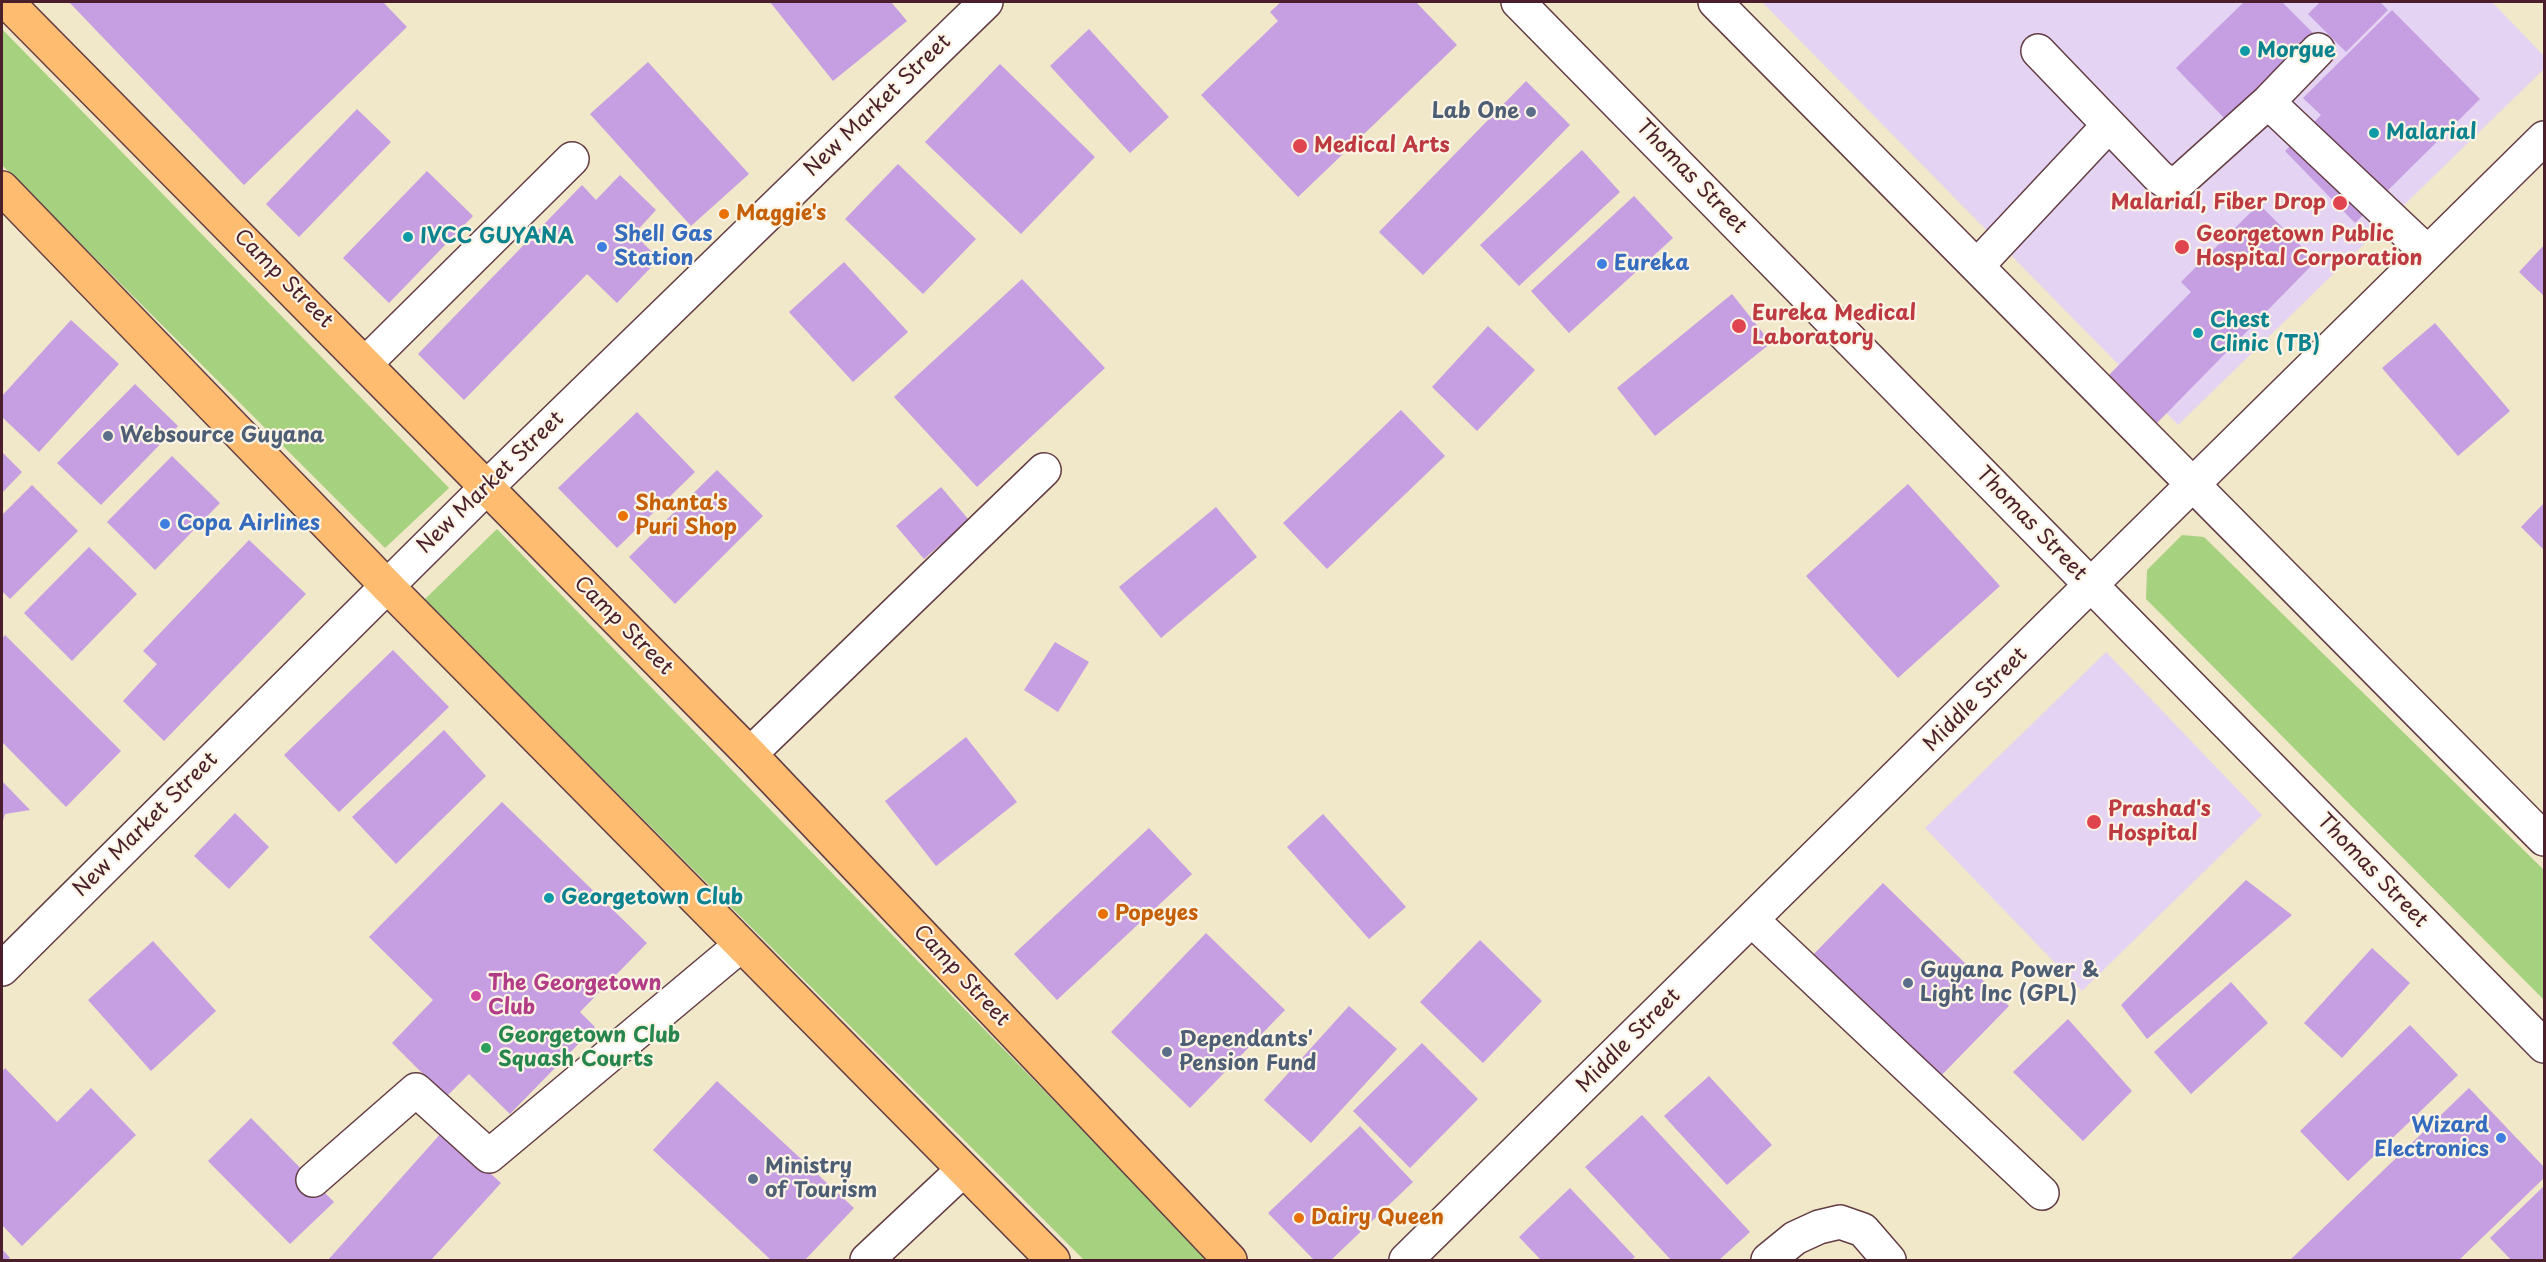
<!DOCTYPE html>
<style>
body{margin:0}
#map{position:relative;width:2546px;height:1262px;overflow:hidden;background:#f1e7c9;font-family:"Playpen Sans",sans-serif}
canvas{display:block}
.frame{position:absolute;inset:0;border:3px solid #4a1f2b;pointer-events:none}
</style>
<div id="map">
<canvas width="2546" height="1262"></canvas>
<div class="frame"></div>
</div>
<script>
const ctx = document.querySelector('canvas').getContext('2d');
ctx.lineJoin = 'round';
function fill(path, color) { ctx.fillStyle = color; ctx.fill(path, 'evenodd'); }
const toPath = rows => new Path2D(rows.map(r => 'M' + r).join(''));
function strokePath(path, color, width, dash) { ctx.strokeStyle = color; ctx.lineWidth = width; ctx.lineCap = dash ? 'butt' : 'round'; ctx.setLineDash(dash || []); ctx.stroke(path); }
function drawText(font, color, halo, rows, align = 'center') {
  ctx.font = font + ' "Playpen Sans",sans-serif'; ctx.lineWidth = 4.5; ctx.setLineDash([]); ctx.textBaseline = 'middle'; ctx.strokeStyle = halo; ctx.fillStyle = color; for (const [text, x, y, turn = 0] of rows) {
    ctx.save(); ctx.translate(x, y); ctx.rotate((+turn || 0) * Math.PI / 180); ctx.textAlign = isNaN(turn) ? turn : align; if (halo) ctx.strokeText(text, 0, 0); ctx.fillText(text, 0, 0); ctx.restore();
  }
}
const built = toPath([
 [1762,2,2492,2,2544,56,2544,69,2178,425],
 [2106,652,2262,815,2082,991,1925,828]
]);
const green = toPath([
 [2,29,449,488,385,548,2,165],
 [497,529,1209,1260,1084,1260,424,600],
 [2182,535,2204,537,2544,870,2544,1000,2146,599,2147,570]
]);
const building = toPath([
 [69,2,383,2,407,27,244,185],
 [770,2,891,2,907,21,833,81],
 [1281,2,1416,2,1457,45,1298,197,1201,95,1278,21,1270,12],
 [2244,2,2282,2,2314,34,2226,120,2176,68],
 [2320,2,2380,2,2388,10,2346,52,2308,14],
 [2392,10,2480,99,2355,223,2285,151,2321,115,2303,98],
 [1089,29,1169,117,1130,153,1050,66],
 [648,62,749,174,691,226,590,114],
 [1000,64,1095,157,1021,234,925,142],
 [1526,81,1570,125,1423,275,1379,232],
 [357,109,391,142,299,237,266,204],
 [1582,150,1620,192,1519,286,1480,245],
 [898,164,976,239,923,294,845,219],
 [427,171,473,216,389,303,343,258],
 [620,175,656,210,634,234,659,259,617,303,587,274,464,400,418,354,582,185,596,200],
 [1634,196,1673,238,1569,333,1531,291],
 [2259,204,2316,261,2157,423,2109,375,2191,292,2181,282],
 [2544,245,2544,296,2519,272],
 [844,262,908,332,853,382,789,312],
 [1022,279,1105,368,977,487,894,397],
 [1732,294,1771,343,1655,436,1617,388],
 [71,320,119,364,39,452,2,417,2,396],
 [2435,323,2510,411,2458,456,2382,368],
 [1488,326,1535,370,1477,431,1432,387],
 [135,384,178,426,101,505,57,463],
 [1401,410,1445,456,1327,569,1283,523],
 [637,412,695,472,617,548,558,488],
 [2,452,22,472,2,493],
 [172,456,220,503,155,570,107,522],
 [717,470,763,516,675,604,629,557],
 [1908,484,2000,586,1898,678,1806,576],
 [32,485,78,531,10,599,2,591,2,515],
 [941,487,969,520,924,559,896,526],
 [2544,503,2544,550,2521,527],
 [1216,507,1257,557,1161,638,1119,587],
 [249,540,306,594,164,741,123,701,157,664,143,651],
 [89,547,137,594,72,661,24,613],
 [5,635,121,751,66,807,2,742,2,639],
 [1055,642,1089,662,1058,712,1024,690],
 [393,650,449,707,339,812,284,755],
 [444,730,486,776,396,864,352,817],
 [966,737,1017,802,936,866,885,801],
 [2,781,30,810,5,814,2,824],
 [502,802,647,943,580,1012,595,1027,510,1114,469,1074,446,1097,392,1043,433,1000,369,937],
 [235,813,269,847,229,889,194,856],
 [1323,814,1406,907,1369,939,1287,847],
 [1149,828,1192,874,1057,1000,1014,954],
 [2246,880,2292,915,2147,1039,2121,1005],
 [1883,883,2009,1006,1934,1083,1808,960],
 [1206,933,1285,1010,1190,1108,1111,1032],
 [1480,940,1542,1001,1483,1063,1420,1002],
 [153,941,216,1011,151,1071,88,1000],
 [2372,948,2410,983,2342,1058,2304,1023],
 [2231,982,2268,1023,2191,1094,2154,1052],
 [1349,1006,1397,1049,1311,1143,1264,1100],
 [2068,1019,2132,1091,2083,1141,2013,1072],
 [2410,1025,2458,1075,2348,1181,2300,1131],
 [1422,1043,1478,1099,1410,1168,1353,1111],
 [5,1068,57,1122,91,1088,136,1135,22,1246,2,1225,2,1072],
 [1709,1076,1772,1145,1727,1185,1664,1116],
 [717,1081,854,1208,805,1260,771,1260,653,1150],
 [2469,1088,2544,1167,2544,1178,2459,1260,2290,1260],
 [1642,1115,1750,1232,1719,1260,1671,1260,1585,1167],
 [251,1118,334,1202,290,1244,208,1161],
 [1360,1126,1413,1182,1331,1260,1314,1260,1268,1213],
 [443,1131,501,1183,431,1260,328,1260],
 [2544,1186,2544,1260,2511,1260,2490,1238],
 [1570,1188,1635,1257,1631,1260,1541,1260,1519,1237],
 [2,1249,10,1258,7,1260,2,1260]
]);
const minor = toPath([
 [1518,2,2544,1046],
 [1715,2,2544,839],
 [2038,51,2159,177,2168,183,2178,183,2268,102,2318,50],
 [2268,102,2427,252],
 [1977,266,2109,125],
 [366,363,572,159],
 [750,754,1044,470],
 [1752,920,2042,1193],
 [2,969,486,488,986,2],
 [313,1180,416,1090,489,1156,741,945],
 [867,1260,963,1170],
 [1406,1260,2544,138],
 [1768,1260,1795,1238,1819,1227,1840,1222,1863,1230,1889,1260]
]);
const major = toPath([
 [7,2,750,754,1230,1260],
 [2,188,387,586,1053,1260]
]);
const markers = [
 [2245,51,6,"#0f9aa8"],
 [1531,112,6,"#5c6f8a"],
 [2374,133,6,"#0f9aa8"],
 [1300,146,8,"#e0444e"],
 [2340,203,8,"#e0444e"],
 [724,214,6,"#e8710a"],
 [408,237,6,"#0f9aa8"],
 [602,247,6,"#3f7fe0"],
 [2182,247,8,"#e0444e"],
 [1602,264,6,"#3f7fe0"],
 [1739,326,8,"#e0444e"],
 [2198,333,6,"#0f9aa8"],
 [108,436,6,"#5c6f8a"],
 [623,516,6,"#e8710a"],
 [165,524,6,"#3f7fe0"],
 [2094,822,8,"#e0444e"],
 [549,898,6,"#0f9aa8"],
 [1103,914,6,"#e8710a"],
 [1908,983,6,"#5c6f8a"],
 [476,996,6,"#d1479c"],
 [486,1048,6,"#2e9e5b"],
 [1167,1052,6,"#5c6f8a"],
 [2501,1138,6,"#3f7fe0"],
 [753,1179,6,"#5c6f8a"],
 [1299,1218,6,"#e8710a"]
];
const cultureNames = [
 ["Morgue",2257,51],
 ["Malarial",2386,133],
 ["IVCC GUYANA",420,237],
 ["Chest",2210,321],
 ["Clinic (TB)",2210,345],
 ["Georgetown Club",561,898]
];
const streetNames = [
 ["New Market Street",878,106,-44],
 ["Thomas Street",1691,177,46],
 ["Camp Street",283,279,45],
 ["New Market Street",491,483,-44],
 ["Thomas Street",2031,524,46],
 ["Camp Street",623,626,45],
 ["Middle Street",1976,700,-45],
 ["New Market Street",146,825,-45],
 ["Thomas Street",2372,871,46],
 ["Camp Street",961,976,47],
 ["Middle Street",1629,1041,-45]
];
const serviceNames = [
 ["Lab One",1519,112,"right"],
 ["Websource Guyana",120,436],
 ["Guyana Power &",1920,971],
 ["Light Inc (GPL)",1920,995],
 ["Dependants'",1179,1040],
 ["Pension Fund",1179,1064],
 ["Ministry",765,1167],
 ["of Tourism",765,1191]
];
const healthNames = [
 ["Medical Arts",1314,146],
 ["Malarial, Fiber Drop",2326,203,"right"],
 ["Georgetown Public",2196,235],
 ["Hospital Corporation",2196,259],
 ["Eureka Medical",1752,314],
 ["Laboratory",1752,338],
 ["Prashad's",2108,810],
 ["Hospital",2108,834]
];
const foodNames = [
 ["Maggie's",736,214],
 ["Shanta's",635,504],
 ["Puri Shop",635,528],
 ["Popeyes",1115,914],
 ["Dairy Queen",1311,1218]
];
const shopNames = [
 ["Shell Gas",614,235],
 ["Station",614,259],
 ["Eureka",1614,264],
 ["Copa Airlines",177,524],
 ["Wizard",2489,1126,"right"],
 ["Electronics",2489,1150,"right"]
];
const hotelNames = [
 ["The Georgetown",488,984],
 ["Club",488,1008]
];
const leisureNames = [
 ["Georgetown Club",498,1036],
 ["Squash Courts",498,1060]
];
fill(built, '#e4d3f2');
fill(green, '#a6d27f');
fill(building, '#c69ee2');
strokePath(minor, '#633d43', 36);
strokePath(major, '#633d43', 36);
strokePath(minor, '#fff', 33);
strokePath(major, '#fdbc70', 33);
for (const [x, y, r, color] of markers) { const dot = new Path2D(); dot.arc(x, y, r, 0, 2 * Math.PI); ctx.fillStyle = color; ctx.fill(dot); strokePath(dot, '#fcf5e5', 2); }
drawText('bold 21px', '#0d838f', '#fcf5e5', cultureNames, 'left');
drawText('21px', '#4a1f2b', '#fcf5e5', streetNames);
drawText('bold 21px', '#4e5e75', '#fcf5e5', serviceNames, 'left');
drawText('bold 21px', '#be3a42', '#fcf5e5', healthNames, 'left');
drawText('bold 21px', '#c56008', '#fcf5e5', foodNames, 'left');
drawText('bold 21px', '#366cbe', '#fcf5e5', shopNames, 'left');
drawText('bold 21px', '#b23c85', '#fcf5e5', hotelNames, 'left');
drawText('bold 21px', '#27864d', '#fcf5e5', leisureNames, 'left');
</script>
